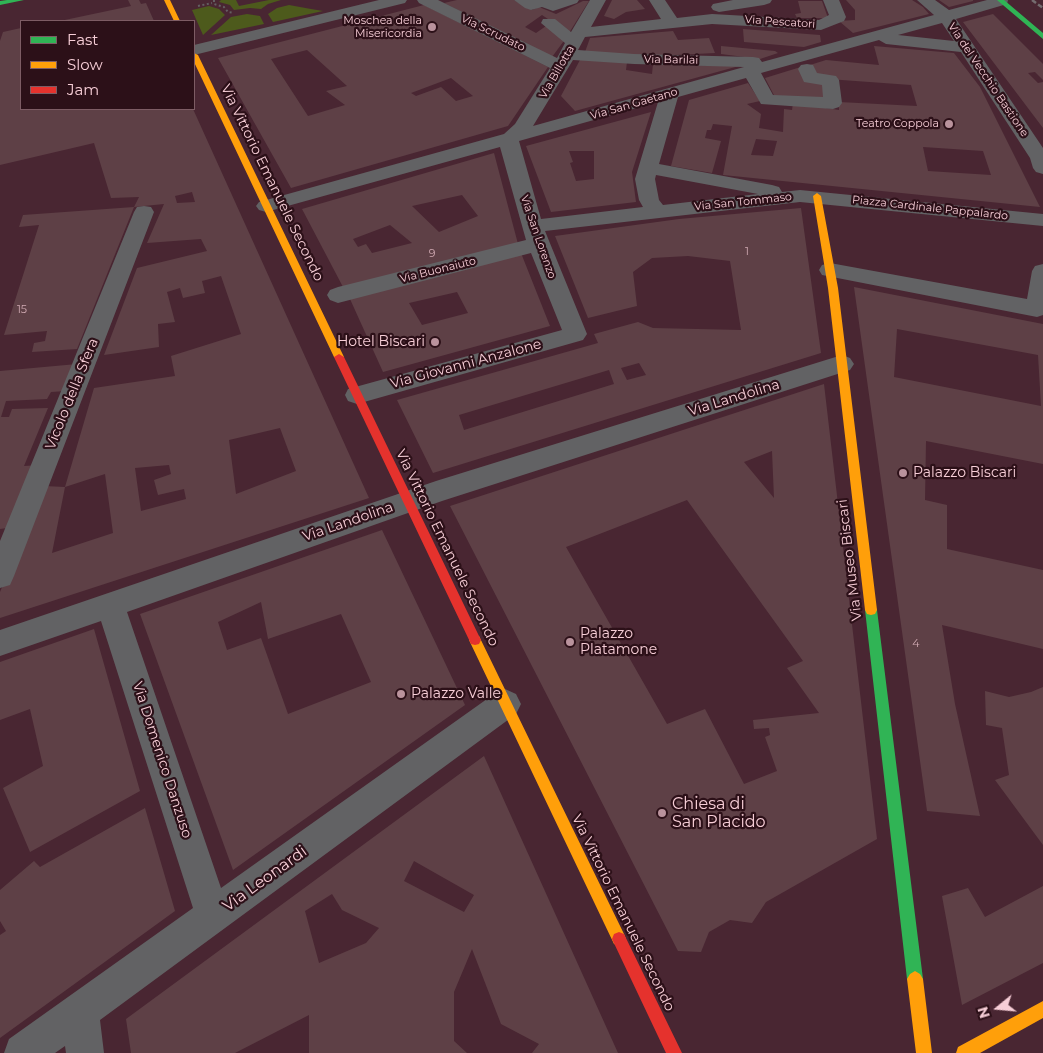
<!DOCTYPE html>
<style>
body{margin:0}
#map{position:relative;width:1043px;height:1053px;overflow:hidden;background:#492632;font-family:Montserrat,sans-serif}
canvas{display:block}
.legend{position:absolute;left:20px;top:20px;width:175px;height:90px;box-sizing:border-box;background:#2c1018;border:1px solid #7d5c64;margin:0;padding:6px 9px;list-style:none;font-size:15px;color:#f7ced7}
.legend li{display:flex;align-items:center;gap:10px;height:25px}
.legend b{width:25px;border:1px solid #7d5c64}
.north{position:absolute;left:973px;top:983px;width:50px;height:50px;-webkit-text-stroke:4px #2c1018;paint-order:stroke;rotate:253deg;font-size:14px;font-weight:700;line-height:20px;text-align:center;color:#f7ced7}
.north::after{content:'';display:block;margin:auto;width:18px;height:22px;background:#f7ced7;clip-path:polygon(50% 0,100% 100%,50% 72%,0 100%)}
</style>
<div id="map">
<canvas width="1043" height="1053"></canvas>
<ul class="legend">
<li><b style="height:6px;background:#30b455"></b>Fast</li>
<li><b style="height:6px;background:#ff9f0a"></b>Slow</li>
<li><b style="height:6px;background:#e5322d"></b>Jam</li>
</ul>
<div class="north">N</div>
</div>
<script>
const ctx = document.querySelector('canvas').getContext('2d');
ctx.lineJoin = 'round';
function fill(path, color) { ctx.fillStyle = color; ctx.fill(path, 'evenodd'); }
const toPath = rows => new Path2D(rows.map(r => 'M' + r).join(''));
function strokePath(path, color, width, dash) { ctx.strokeStyle = color; ctx.lineWidth = width; ctx.lineCap = dash ? 'butt' : 'round'; ctx.setLineDash(dash || []); ctx.stroke(path); }
function drawText(font, color, halo, rows, align = 'center') {
  ctx.font = font + ' Montserrat,sans-serif'; ctx.lineWidth = 4.5; ctx.setLineDash([]); ctx.textBaseline = 'middle'; ctx.strokeStyle = halo; ctx.fillStyle = color; for (const [text, x, y, turn = 0] of rows) {
    ctx.save(); ctx.translate(x, y); ctx.rotate((+turn || 0) * Math.PI / 180); ctx.textAlign = isNaN(turn) ? turn : align; if (halo) ctx.strokeText(text, 0, 0); ctx.fillText(text, 0, 0); ctx.restore();
  }
}
const green = toPath([
 [221,0,236,0,239,6,269,0,281,0,268,4,261,9,250,8,234,10,230,5,219,2],
 [289,5,311,9,323,11,273,22,268,14,277,8],
 [209,6,219,9,225,15,203,35,192,10],
 [247,14,260,16,264,24,211,35,231,17]
]);
const building = toPath([
 [128,0,139,0,141,4,146,3,154,21,60,21,131,6],
 [457,0,514,0,532,10,539,7,556,14,583,1,589,1,569,33,542,15,525,27,536,33,546,26,566,38,552,57,444,3],
 [612,0,637,0,645,9,626,12,614,19,604,16],
 [846,0,912,0,923,7,929,14,853,33,839,21,855,20,855,10],
 [939,0,973,0,973,1,949,7],
 [798,1,822,1,828,18,797,18,795,14,801,13],
 [424,5,548,67,508,126,291,188,218,58],
 [307,50,347,86,326,91,345,105,308,116,271,59],
 [451,78,473,96,456,101,441,87,416,96,411,93],
 [993,14,1043,64,1043,80,1035,72,1028,73,1038,83,1043,82,1043,128,963,22],
 [21,28,21,109,193,109,369,498,0,618,0,592,44,486,65,487,94,388,175,376,171,356,241,334,221,276,202,281,205,293,183,298,180,288,167,292,175,322,158,324,159,347,104,355,137,268,207,251,201,239,147,243,164,204,134,207,77,349,32,352,34,343,45,341,47,331,4,335,39,225,19,227,23,215,134,207,139,197,111,198,94,143,0,165,0,41,3,32],
 [192,192,195,202,177,203,175,196],
 [280,428,296,471,236,494,229,440],
 [169,465,171,474,154,480,158,495,184,489,186,499,141,511,135,468],
 [105,474,113,533,52,553,65,487],
 [743,29,820,35,821,42,804,47,744,42],
 [673,31,678,40,709,38,715,53,635,57,585,52,590,38],
 [721,46,775,51,778,53,760,59,721,54],
 [874,46,954,53,980,87,1040,207,723,175,732,126,713,124,711,130,707,130,705,138,721,141,712,173,671,166,689,100,748,83,760,101,747,104,761,114,759,128,783,132,784,109,792,110,793,103,839,110,839,102,917,106,911,85,814,78,810,65,826,60,879,65],
 [756,139,777,141,773,156,751,155],
 [923,147,983,151,991,175,928,171],
 [581,58,627,62,626,70,652,74,653,64,739,66,575,111,561,96],
 [804,66,826,81,829,99,776,99,765,78],
 [651,112,632,172,636,202,551,212,526,146],
 [569,151,594,151,594,179,576,181,570,163,573,162],
 [494,153,518,244,343,287,302,209],
 [462,195,478,216,439,232,412,206],
 [390,225,412,243,372,253,366,244,358,247,353,239],
 [801,208,821,353,433,473,397,400,598,343,594,334,638,322,653,328,741,330,730,261,688,256,652,258,633,272,637,306,588,318,555,236,679,219],
 [639,363,646,375,627,380,621,368],
 [609,370,614,384,464,430,459,415],
 [521,253,550,326,383,372,350,299],
 [457,292,468,313,422,325,409,303],
 [854,287,1043,324,1043,464,926,441,925,500,947,505,947,549,1043,570,1043,649,942,625,955,704,980,816,927,811],
 [897,329,1038,355,1041,406,894,377],
 [77,364,66,391,51,392,47,399,6,401,1,417,9,417,12,409,48,408,24,466,41,465,14,527,0,529,0,371],
 [824,384,877,839,766,902,752,923,730,920,709,932,701,952,678,951,450,506],
 [772,451,774,498,744,462],
 [687,500,803,661,787,668,819,713,753,720,754,729,769,728,770,735,765,737,777,771,744,784,705,709,667,724,566,547],
 [382,530,465,705,233,870,140,614],
 [261,602,268,639,341,614,371,682,288,714,261,638,227,650,218,622],
 [94,629,140,791,30,852,3,788,43,766,30,709,0,720,0,662],
 [1043,687,1043,845,995,780,1009,775,1002,728,986,725,985,691,1009,697,1031,692],
 [484,756,618,1053,532,1053,539,1044,501,1024,472,949,454,992,454,1041,467,1053,309,1053,309,1015,235,1053,131,1053,126,1019],
 [414,861,474,895,464,912,404,881],
 [332,894,342,910,379,928,366,943,319,963,305,911],
 [145,808,175,911,0,1038,0,935,6,931,0,921,0,890,34,861,40,867],
 [1043,886,1043,963,962,1005,942,896,968,888,985,917]
]);
const path = toPath([
 [214,0,214,4,224,7,228,12,234,13],
 [198,6,212,3]
]);
const street = toPath([
 [379,0,407,0,405,3,194,55,194,45,379,0],
 [417,0,438,0,557,58,565,43,541,23,543,19,555,19,571,32,590,0,606,0,591,27,661,19,649,0,665,0,677,18,712,14,819,20,829,15,823,0,839,0,846,17,844,21,821,30,712,24,585,37,578,50,634,54,753,57,759,58,762,62,934,15,917,0,935,0,949,10,987,0,1008,0,1007,4,956,19,1043,148,1043,174,1036,172,1033,168,1030,158,961,52,886,44,879,40,761,73,773,95,823,97,822,85,804,82,798,69,801,65,807,64,813,65,817,73,836,76,839,80,842,103,839,107,833,109,761,104,746,78,678,97,659,164,772,185,779,187,782,192,800,190,1043,214,1043,226,800,202,545,231,587,334,583,340,357,404,348,401,345,395,348,389,562,330,531,253,338,303,330,300,327,295,330,290,338,287,526,240,500,147,266,212,259,210,256,206,259,202,504,134,515,124,550,68,419,3,417,0],
 [942,23,954,41,898,35,942,23],
 [573,60,634,64,744,67,533,126,573,60],
 [658,102,635,179,639,200,643,207,541,219,519,141,658,102],
 [656,175,758,194,663,205,659,200,655,179,656,175],
 [514,0,579,0,577,3,553,11,542,7,531,10,525,8,514,0],
 [733,0,772,0,770,3,764,5,719,12,713,10,711,7,713,4,733,0],
 [144,206,151,207,154,212,14,576,10,585,0,588,0,541,134,212,137,207,144,206],
 [830,263,1027,299,1032,271,1035,266,1043,264,1043,315,1037,317,822,275,819,270,822,265,830,263],
 [842,355,850,358,854,364,850,370,442,501,127,612,221,888,494,694,505,689,516,694,521,704,516,714,100,1020,104,1053,66,1053,65,1046,55,1053,4,1053,9,1039,193,908,101,621,0,656,0,630,436,481,842,355]
]);
const fast = toPath([
 [7,0,24,0,0,5,0,1,7,0],
 [997,0,1004,0,1043,33,1043,39,997,0],
 [871,605,875,606,877,610,923,979,920,984,915,987,910,984,907,979,865,610,867,606,871,605]
]);
const slow = toPath([
 [164,0,170,0,180,21,174,21,164,0],
 [194,53,198,55,344,357,342,359,339,360,334,357,194,62,194,53],
 [817,193,821,196,838,288,877,610,875,614,871,615,867,614,865,610,828,288,813,196,817,193],
 [475,635,479,636,624,934,626,939,624,944,619,946,614,944,469,640,471,636,475,635],
 [915,971,920,974,923,979,932,1053,916,1053,907,979,910,974,915,971],
 [1043,1001,1043,1018,980,1053,956,1053,958,1047,1043,1001]
]);
const jam = toPath([
 [339,354,344,357,479,636,481,640,479,644,475,645,471,644,334,357,339,354],
 [619,932,624,934,682,1053,666,1053,612,939,614,934,619,932]
]);
const rail = toPath([
 [1032,0,1043,8]
]);
const markers = [
 [432,27,5,"#ba939d"],
 [949,124,5,"#ba939d"],
 [435,342,5,"#ba939d"],
 [903,473,5,"#ba939d"],
 [570,642,5,"#ba939d"],
 [401,694,5,"#ba939d"],
 [662,813,5,"#ba939d"]
];
const farPoinames = [
 ["Moschea della",422,21],
 ["Misericordia",422,34],
 ["Teatro Coppola",939,124]
];
const farStreetnames = [
 ["Via Pescatori",780,22,4],
 ["Via Scrudato",493,33,26],
 ["Via Barilai",671,60,1],
 ["Via Billotta",557,72,-60],
 ["Via del Vecchio Bastione",988,80,56],
 ["Via San Gaetano",634,104,-16],
 ["Via San Tommaso",743,202,-6],
 ["Piazza Cardinale Pappalardo",930,208,6],
 ["Via San Lorenzo",538,237,71],
 ["Via Buonaiuto",438,270,-14]
];
const numberNames = [
 ["1",747,252],
 ["9",432,254],
 ["15",22,310],
 ["4",916,644]
];
const streetNames = [
 ["Via Vittorio Emanuele Secondo",272,183,64],
 ["Via Giovanni Anzalone",466,364,-15],
 ["Vicolo della Sfera",72,394,-68],
 ["Via Landolina",734,398,-17],
 ["Via Landolina",348,522,-19],
 ["Via Vittorio Emanuele Secondo",447,548,64],
 ["Via Museo Biscari",850,560,-97],
 ["Via Domenico Danzuso",162,760,72],
 ["Via Vittorio Emanuele Secondo",623,913,64]
];
const poiNames = [
 ["Hotel Biscari",425,342,"right"],
 ["Palazzo Biscari",913,473],
 ["Palazzo",580,634],
 ["Platamone",580,650],
 ["Palazzo Valle",411,694]
];
const nearPoinames = [
 ["Chiesa di",672,804],
 ["San Placido",672,822]
];
const nearStreetnames = [
 ["Via Leonardi",265,879,-36]
];
fill(green, '#4d5a1c');
fill(building, '#5e4046');
strokePath(path, '#645f62', 2, [2, 2.5]);
fill(street, '#626264');
fill(fast, '#30b455');
fill(slow, '#ff9f0a');
fill(jam, '#e5322d');
strokePath(rail, '#756c6f', 2.5, [5, 2.5]);
for (const [x, y, r, color] of markers) { const dot = new Path2D(); dot.arc(x, y, r, 0, 2 * Math.PI); ctx.fillStyle = color; ctx.fill(dot); strokePath(dot, '#2c1018', 2); }
drawText('11px', '#f7ced7', '#2c1018', farPoinames, 'right');
drawText('11px', '#f7ced7', '#2c1018', farStreetnames);
drawText('11px', '#d1aab3', null, numberNames);
drawText('14px', '#f7ced7', '#2c1018', streetNames);
drawText('14px', '#f7ced7', '#2c1018', poiNames, 'left');
drawText('16px', '#f7ced7', '#2c1018', nearPoinames, 'left');
drawText('16px', '#f7ced7', '#2c1018', nearStreetnames);
</script>
